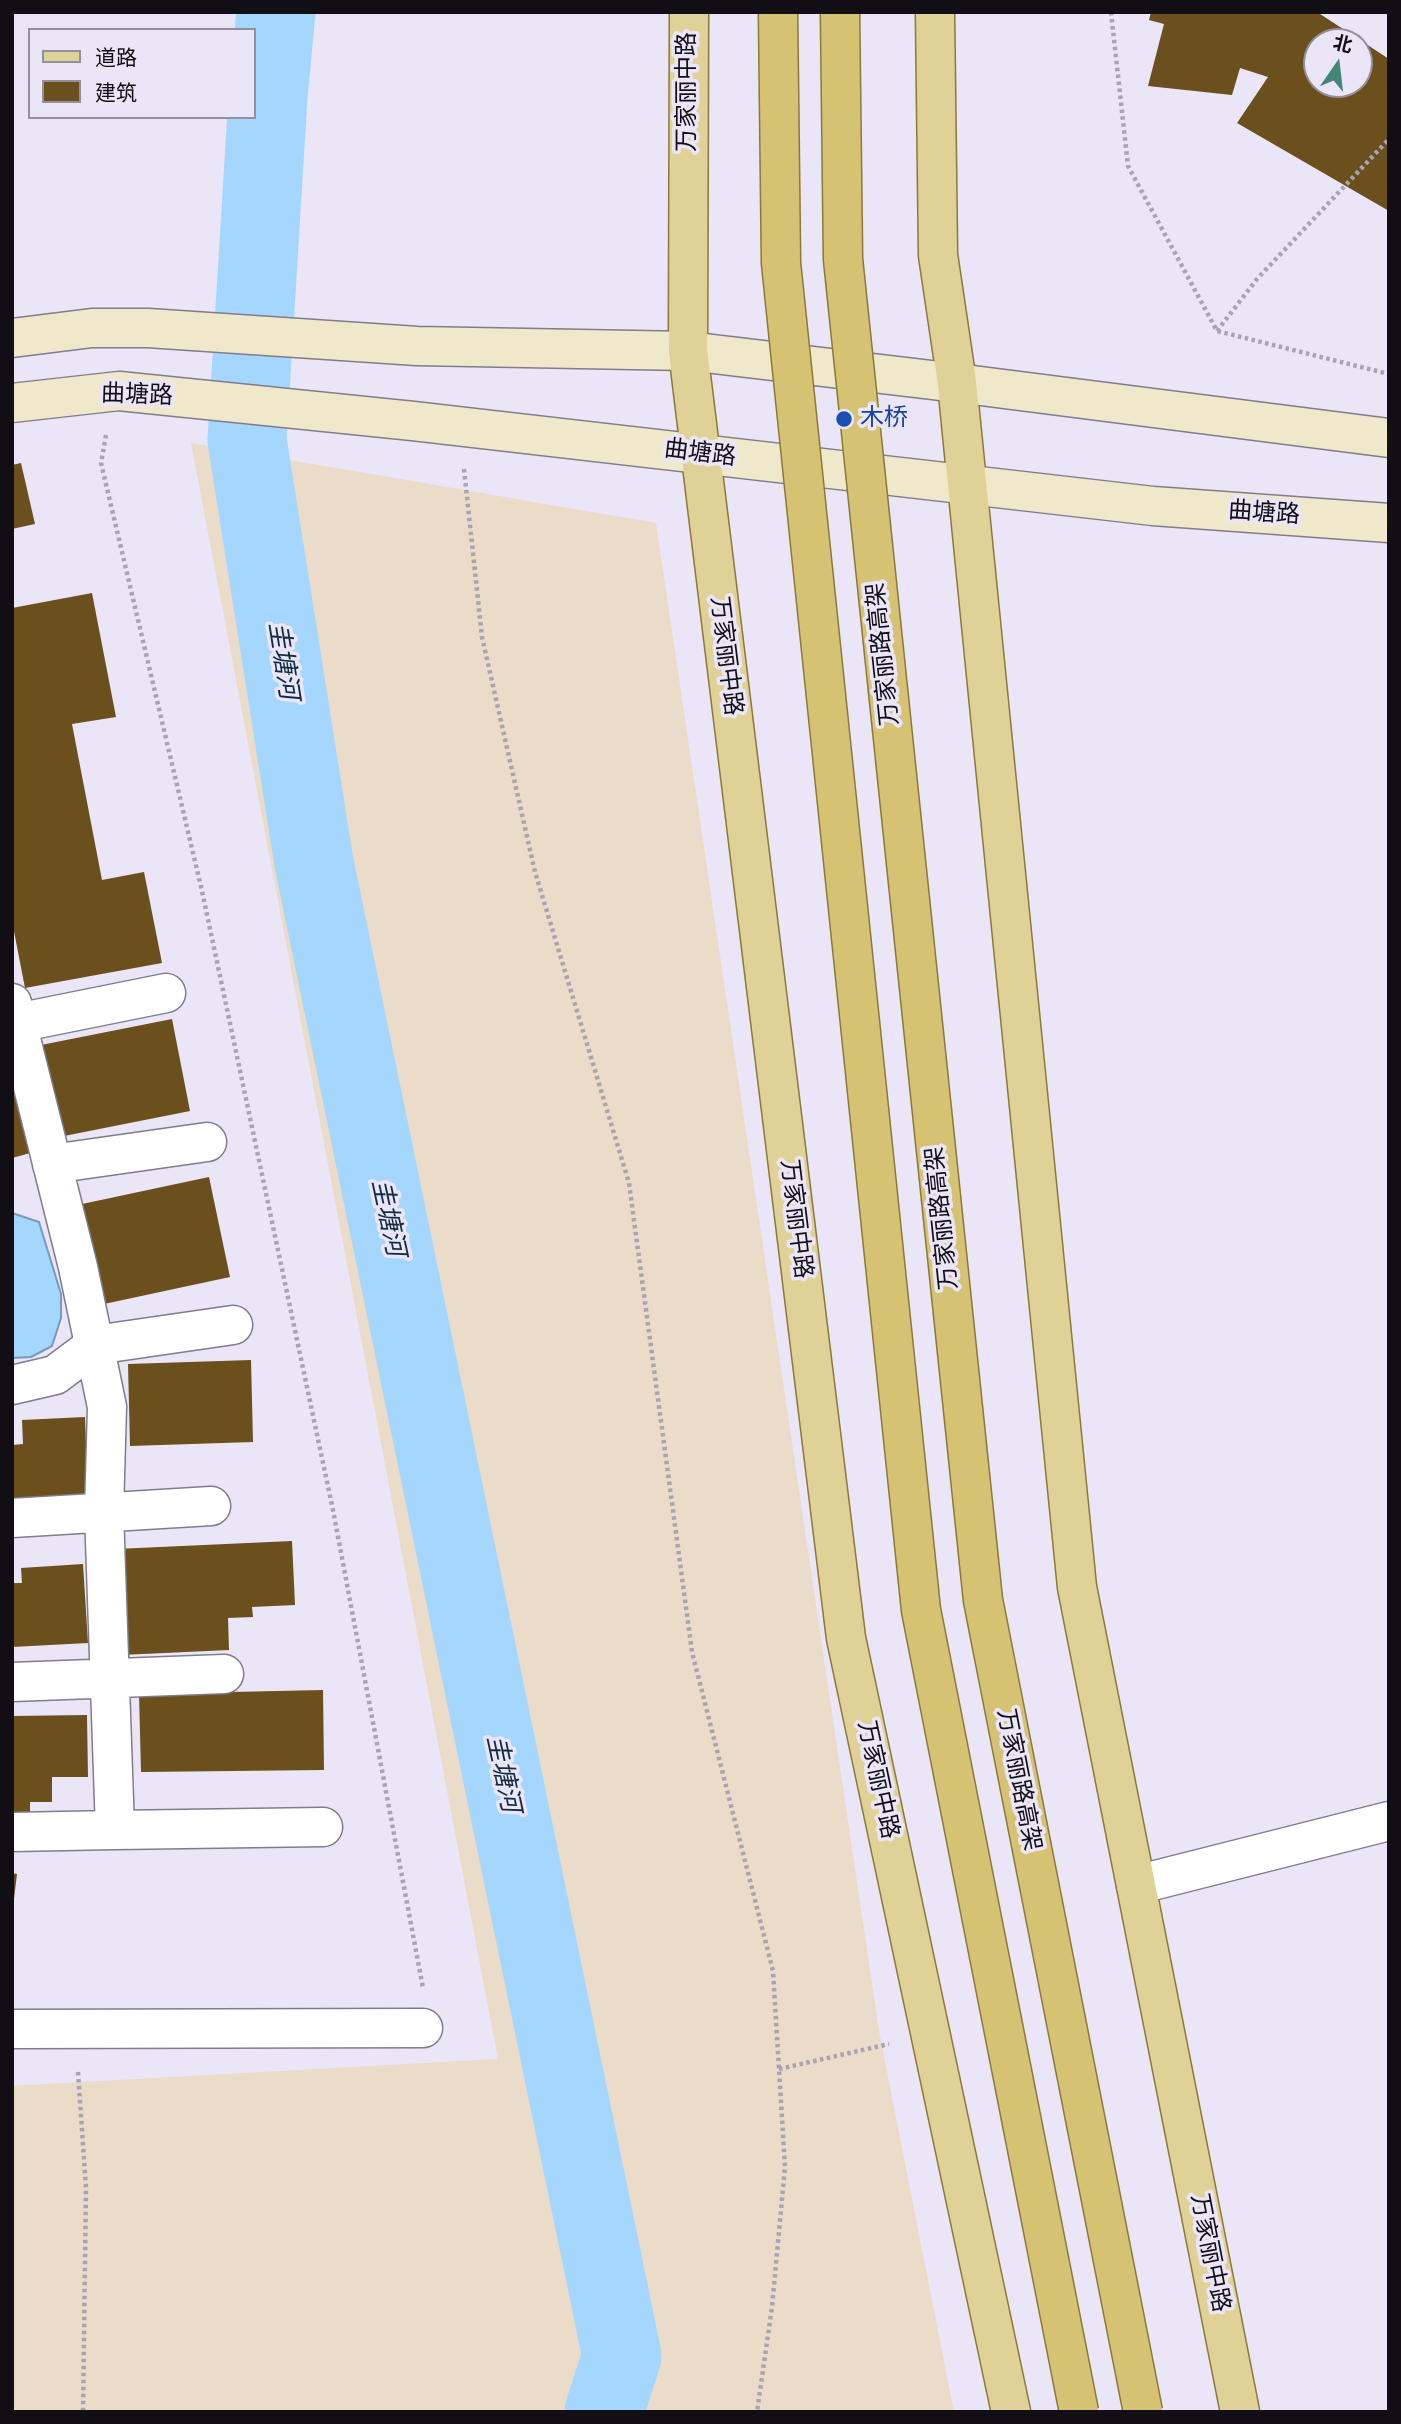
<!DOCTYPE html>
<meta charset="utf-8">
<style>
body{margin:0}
#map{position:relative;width:1401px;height:2424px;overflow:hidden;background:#eae5f7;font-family:Poppins,"Noto Sans SC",sans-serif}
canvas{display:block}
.frame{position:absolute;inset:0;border:14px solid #110f15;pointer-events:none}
.legend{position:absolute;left:28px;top:28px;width:228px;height:91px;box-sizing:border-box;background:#eae5f7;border:2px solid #938f9d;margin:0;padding:9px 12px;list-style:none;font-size:21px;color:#110f15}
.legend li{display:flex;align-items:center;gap:14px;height:35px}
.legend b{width:35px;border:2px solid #938f9d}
.north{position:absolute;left:1303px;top:28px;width:70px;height:70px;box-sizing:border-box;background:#eae5f7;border:2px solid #938f9d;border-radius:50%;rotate:14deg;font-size:19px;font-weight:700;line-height:28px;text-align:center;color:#110f15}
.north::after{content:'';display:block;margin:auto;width:24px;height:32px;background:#438577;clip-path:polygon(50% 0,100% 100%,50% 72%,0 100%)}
</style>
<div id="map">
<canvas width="1401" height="2424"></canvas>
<div class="frame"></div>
<ul class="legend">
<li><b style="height:9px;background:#e0d196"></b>道路</li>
<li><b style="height:19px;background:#6b4f1d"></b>建筑</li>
</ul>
<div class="north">北</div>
</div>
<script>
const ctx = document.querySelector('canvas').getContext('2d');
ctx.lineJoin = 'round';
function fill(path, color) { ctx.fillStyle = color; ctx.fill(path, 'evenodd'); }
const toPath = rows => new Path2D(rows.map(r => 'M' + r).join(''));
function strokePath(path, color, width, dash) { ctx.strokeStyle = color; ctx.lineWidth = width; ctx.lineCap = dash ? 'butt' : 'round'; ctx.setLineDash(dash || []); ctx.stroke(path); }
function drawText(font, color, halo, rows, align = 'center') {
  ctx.font = font + ' Poppins,"Noto Sans SC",sans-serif'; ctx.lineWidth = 7; ctx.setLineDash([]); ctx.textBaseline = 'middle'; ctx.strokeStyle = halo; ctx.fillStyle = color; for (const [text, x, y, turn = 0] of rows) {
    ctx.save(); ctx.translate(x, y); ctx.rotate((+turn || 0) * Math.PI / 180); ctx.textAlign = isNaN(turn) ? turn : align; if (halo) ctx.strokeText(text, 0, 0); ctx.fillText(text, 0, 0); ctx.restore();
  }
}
const commercial = toPath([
 [191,443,656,523,879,2031,954,2412,12,2412,12,2086,498,2059]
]);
const water = toPath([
 [12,1213,39,1222,61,1294,61,1318,52,1346,31,1357,12,1358,12,1213]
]);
const river = toPath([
 [276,12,268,96,247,440,314,863,622,2356,604,2412]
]);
const building = toPath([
 [1151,12,1317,12,1389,59,1389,211,1237,123,1268,77,1240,68,1232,95,1148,86,1164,24,1149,20],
 [1317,42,1359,42,1359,84,1317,84],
 [21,463,35,524,12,529,12,465],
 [92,593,116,717,72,724,102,880,144,872,162,963,25,988,12,921,12,608],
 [172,1019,190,1111,59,1137,41,1045],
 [12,1071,34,1152,12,1158],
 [209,1177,230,1277,104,1304,82,1204],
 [251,1360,253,1442,130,1446,128,1364],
 [85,1417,88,1498,12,1501,12,1445,23,1444,22,1420],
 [292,1541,295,1605,252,1607,253,1617,228,1618,229,1650,121,1655,116,1549],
 [83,1564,88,1643,12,1647,12,1583,22,1583,21,1568],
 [323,1690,324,1770,141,1772,139,1694],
 [87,1715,88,1777,52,1777,52,1802,30,1802,30,1816,12,1816,12,1716],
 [12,1873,17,1874,14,1899,12,1899]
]);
const path = toPath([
 [1111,12,1128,166,1217,331,1389,374],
 [1217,331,1257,279,1389,139],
 [106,435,101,463,202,891,333,1510,423,1988],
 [464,469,482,637,535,872,629,1183,692,1652,773,1971,785,2167,772,2307,757,2412],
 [779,2069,889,2044],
 [78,2072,86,2188,83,2412]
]);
const minor = toPath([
 [12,1003,78,1267,107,1407,104,1512,115,1830,12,1832],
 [12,1024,166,993],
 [52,1164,207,1142],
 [12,1385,55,1375,95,1345,233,1325],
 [12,1518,211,1506],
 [12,1682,224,1674],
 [115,1830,323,1827],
 [1136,1885,1389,1821],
 [12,2029,423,2028]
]);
const secondary = toPath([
 [12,338,92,328,148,328,417,346,688,351,957,383,1389,438],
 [12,403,119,391,413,421,1153,506,1389,523]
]);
const primary = toPath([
 [689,12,688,351,846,1638,1011,2412],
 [935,12,938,255,957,383,1077,1587,1240,2412]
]);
const trunkBridge = toPath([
 [778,12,781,263,921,1610,1079,2412],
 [840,12,843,259,983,1600,1143,2412]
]);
const markers = [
 [844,419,9,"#1a4fb4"]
];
const streetNames = [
 ["万家丽中路",688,92,-90],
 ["曲塘路",137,396,2],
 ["曲塘路",700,454,7],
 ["曲塘路",1264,514,4],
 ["万家丽路高架",884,654,-96],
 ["万家丽中路",725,656,83],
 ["万家丽路高架",943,1218,-96],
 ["万家丽中路",795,1219,83],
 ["万家丽中路",877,1780,78],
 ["万家丽路高架",1018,1780,79],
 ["万家丽中路",1209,2253,79]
];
const transitNames = [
 ["木桥",860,419]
];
const waterNames = [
 ["圭塘河",282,661,81],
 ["圭塘河",387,1218,78],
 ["圭塘河",502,1774,78]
];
fill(commercial, '#eadcc9');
fill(water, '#a5d6fe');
strokePath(water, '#799ab8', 2);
strokePath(river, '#a5d6fe', 79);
fill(building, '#6b4f1d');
strokePath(minor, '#807c8b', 41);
strokePath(secondary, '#807c8b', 41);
strokePath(primary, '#8b793b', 41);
strokePath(path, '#a8a4b2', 4.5, [3.5, 3.5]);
strokePath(minor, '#fff', 38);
strokePath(secondary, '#f0e8ca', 38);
strokePath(primary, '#e0d196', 38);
strokePath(trunkBridge, '#8b793b', 41, []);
strokePath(trunkBridge, '#d6c273', 38);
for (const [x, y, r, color] of markers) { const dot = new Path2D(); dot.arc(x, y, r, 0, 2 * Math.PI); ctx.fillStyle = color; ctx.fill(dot); strokePath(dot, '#eae5f7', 2.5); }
drawText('24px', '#110f15', '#eae5f7', streetNames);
drawText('24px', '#164399', '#eae5f7', transitNames, 'left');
drawText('italic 26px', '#122d41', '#eae5f7', waterNames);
</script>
